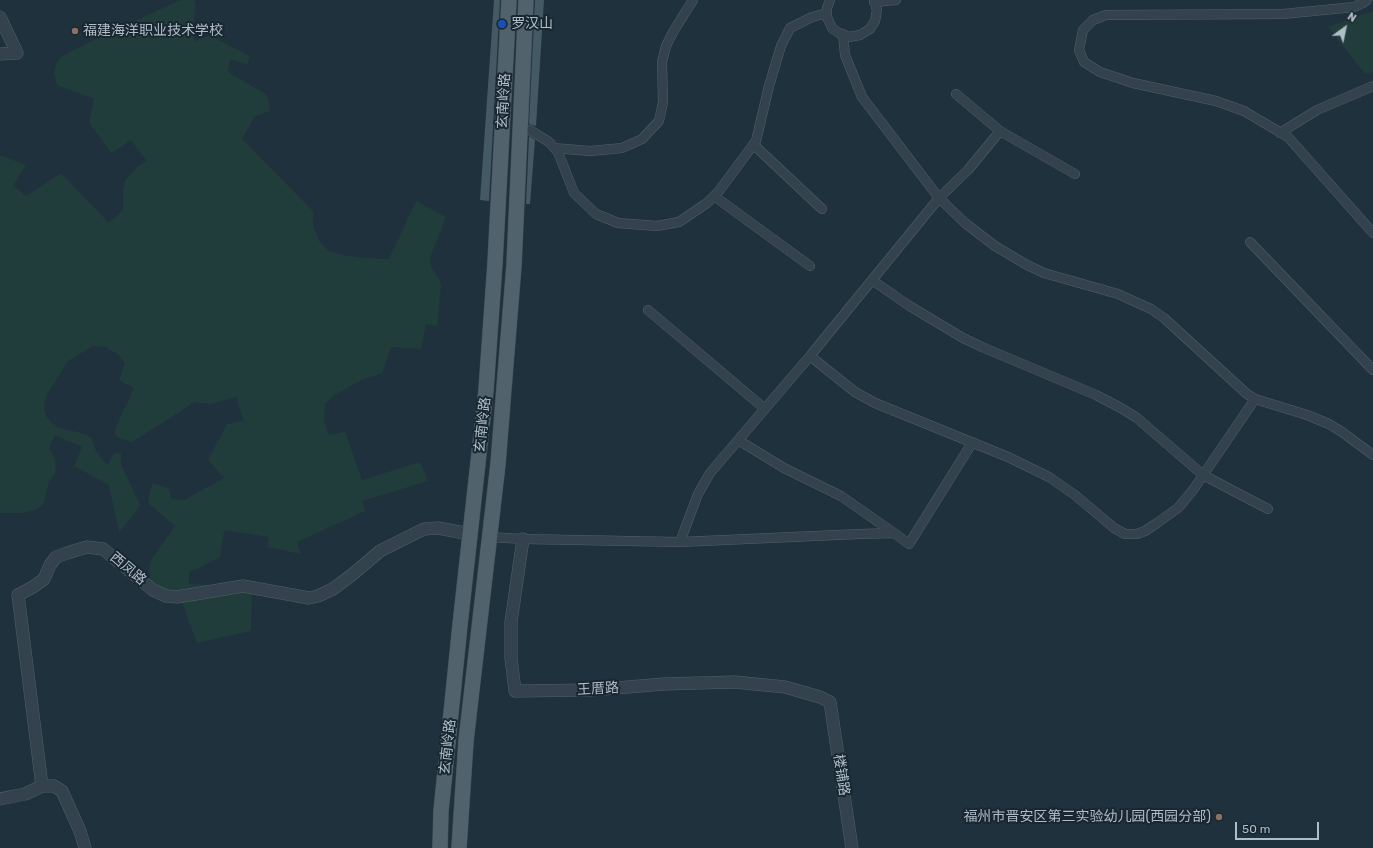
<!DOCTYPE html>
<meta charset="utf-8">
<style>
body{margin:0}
#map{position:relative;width:1373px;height:848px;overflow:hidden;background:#1f313c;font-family:Rubik,sans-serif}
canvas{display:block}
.north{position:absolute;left:1325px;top:8px;width:40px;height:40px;-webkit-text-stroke:3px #192731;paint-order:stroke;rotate:33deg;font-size:11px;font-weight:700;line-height:16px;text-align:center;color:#aebdc8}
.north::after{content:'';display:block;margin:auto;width:14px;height:18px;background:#aebdc8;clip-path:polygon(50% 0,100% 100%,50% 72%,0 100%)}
.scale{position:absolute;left:1235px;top:822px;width:84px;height:18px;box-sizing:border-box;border:2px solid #aebdc8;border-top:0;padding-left:5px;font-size:12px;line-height:14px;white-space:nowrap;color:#aebdc8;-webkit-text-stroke:3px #192731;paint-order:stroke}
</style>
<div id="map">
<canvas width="1373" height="848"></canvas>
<div class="north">N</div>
<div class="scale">50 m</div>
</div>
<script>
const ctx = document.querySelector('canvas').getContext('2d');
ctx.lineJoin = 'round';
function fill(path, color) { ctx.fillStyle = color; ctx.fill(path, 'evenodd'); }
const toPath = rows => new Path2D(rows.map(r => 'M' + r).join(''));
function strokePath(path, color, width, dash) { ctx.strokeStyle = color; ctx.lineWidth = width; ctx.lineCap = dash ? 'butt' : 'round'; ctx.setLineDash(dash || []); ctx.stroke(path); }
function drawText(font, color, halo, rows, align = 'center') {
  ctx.font = font + ' Rubik,"Noto Sans SC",sans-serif'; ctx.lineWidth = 4; ctx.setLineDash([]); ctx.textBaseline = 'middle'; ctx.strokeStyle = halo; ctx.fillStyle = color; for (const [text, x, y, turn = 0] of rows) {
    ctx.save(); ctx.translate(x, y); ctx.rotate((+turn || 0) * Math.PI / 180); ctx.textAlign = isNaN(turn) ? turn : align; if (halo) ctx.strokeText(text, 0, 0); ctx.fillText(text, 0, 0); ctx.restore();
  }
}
const green = toPath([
 [181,0,194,0,196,4,193,26,194,42,201,38,211,36,250,56,247,64,230,59,228,72,267,95,270,111,255,116,242,139,313,211,313,225,319,241,328,250,341,255,366,258,389,259,416,201,446,217,430,258,431,267,439,279,441,285,437,326,426,324,421,349,391,347,382,373,362,380,334,395,325,404,324,421,329,435,345,432,362,480,420,462,428,481,362,501,365,511,297,542,301,554,268,547,269,537,224,530,220,557,211,562,189,572,189,584,252,587,251,631,197,643,180,597,153,584,150,577,149,567,153,557,175,526,148,503,150,490,153,483,169,489,171,499,184,500,224,478,208,460,227,424,244,421,236,397,211,404,195,402,132,442,119,438,115,435,115,429,134,388,119,380,125,363,118,354,105,347,93,346,68,361,46,396,44,409,46,416,52,423,60,428,85,434,92,439,95,449,101,458,108,465,114,453,121,454,121,464,140,505,119,533,109,485,74,466,82,447,55,435,49,448,55,458,56,467,55,473,49,482,46,493,44,504,35,510,23,513,0,513,0,155,26,165,13,186,26,196,61,173,109,223,123,210,123,188,126,179,138,166,147,161,131,140,112,153,89,123,94,99,57,85,54,73,56,64,62,56,106,34],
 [1373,11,1373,72,1365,74,1328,27]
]);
const building = toPath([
 [494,0,500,0,489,201,480,200],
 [535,0,544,0,536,126,529,124],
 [529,136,535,140,530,204,526,204]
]);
const minor = toPath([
 [830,0,827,8,827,17,832,28,839,33,849,37,860,35,870,29,875,21,877,10,874,0],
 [1367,0,1363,3,1354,7,1283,14,1106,15,1093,20,1083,30,1079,50,1084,62,1100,72,1133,83,1216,101,1244,111,1288,137,1373,233],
 [874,2,896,0],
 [843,34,845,55,862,97,939,198,965,223,995,246,1027,265,1044,273,1118,294,1151,309,1164,318,1247,394,1255,399,1307,415,1329,424,1342,432,1373,455],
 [956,94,1000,131,1075,174],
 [530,130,549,142,558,152,574,193,596,214,618,223,657,226,679,222,707,203,719,191,756,141,769,86,781,46,790,28,812,17,827,13],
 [1280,133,1317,110,1373,86],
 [754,145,822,209],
 [554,148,590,151,622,148,642,139,659,121,663,102,662,62,666,46,673,32,693,0],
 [714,196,810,266],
 [1250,242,1373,370],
 [872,280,908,305,963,338,982,347,1096,395,1121,408,1137,418,1203,475,1268,509],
 [648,310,765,409],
 [810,356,855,392,875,403,1008,457,1049,477,1075,495,1114,528,1125,534,1137,534,1145,531,1157,523,1178,508,1193,490,1255,399],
 [738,440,784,468,841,496,894,533],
 [489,537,523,539,680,542,859,534,894,533,909,544,972,443],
 [680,542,698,494,710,473,810,356,939,198,968,170,1000,131]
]);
const tertiary = toPath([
 [0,17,17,53,0,54],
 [523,539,511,622,511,658,515,691,592,690,664,684,735,682,785,687,820,697,830,702,852,848],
 [42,786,54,786,62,791,80,831,85,848],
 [0,799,25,794,42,786,18,595,33,587,44,579,50,565,56,557,67,553,87,547,103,549,153,590,166,596,177,597,243,586,309,598,318,596,333,589,353,574,380,551,424,529,438,528,470,534]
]);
const primary = toPath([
 [440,848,441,811,460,625,486,390,495,263,509,0],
 [459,848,466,741,498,464,504,388,514,265,526,0]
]);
const markers = [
 [502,24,5,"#1a4fb4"],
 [75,31,4,"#8d6e63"],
 [1219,817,4,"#8d6e63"]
];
const poiNames = [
 ["罗汉山",511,24],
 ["福建海洋职业技术学校",83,31],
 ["福州市晋安区第三实验幼儿园(西园分部)",1211,817,"right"]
];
const streetNames = [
 ["玄南岭路",504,101,-87],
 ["玄南岭路",483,425,-84],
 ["西凤路",128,569,40],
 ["王厝路",598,689,-3],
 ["玄南岭路",448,747,-84],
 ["楼铺路",841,775,81]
];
fill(green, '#213d3b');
fill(building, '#455965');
strokePath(minor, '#51606a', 10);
strokePath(tertiary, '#51606a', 13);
strokePath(primary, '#404e58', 16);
strokePath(minor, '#33424c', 9);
strokePath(tertiary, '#33424c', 12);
strokePath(primary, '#51626c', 15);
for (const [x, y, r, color] of markers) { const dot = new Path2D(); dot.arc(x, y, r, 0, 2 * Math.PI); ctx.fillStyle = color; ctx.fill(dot); strokePath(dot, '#192731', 1.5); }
drawText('14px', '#aebdc8', '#192731', poiNames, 'left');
drawText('14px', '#aebdc8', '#192731', streetNames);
</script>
